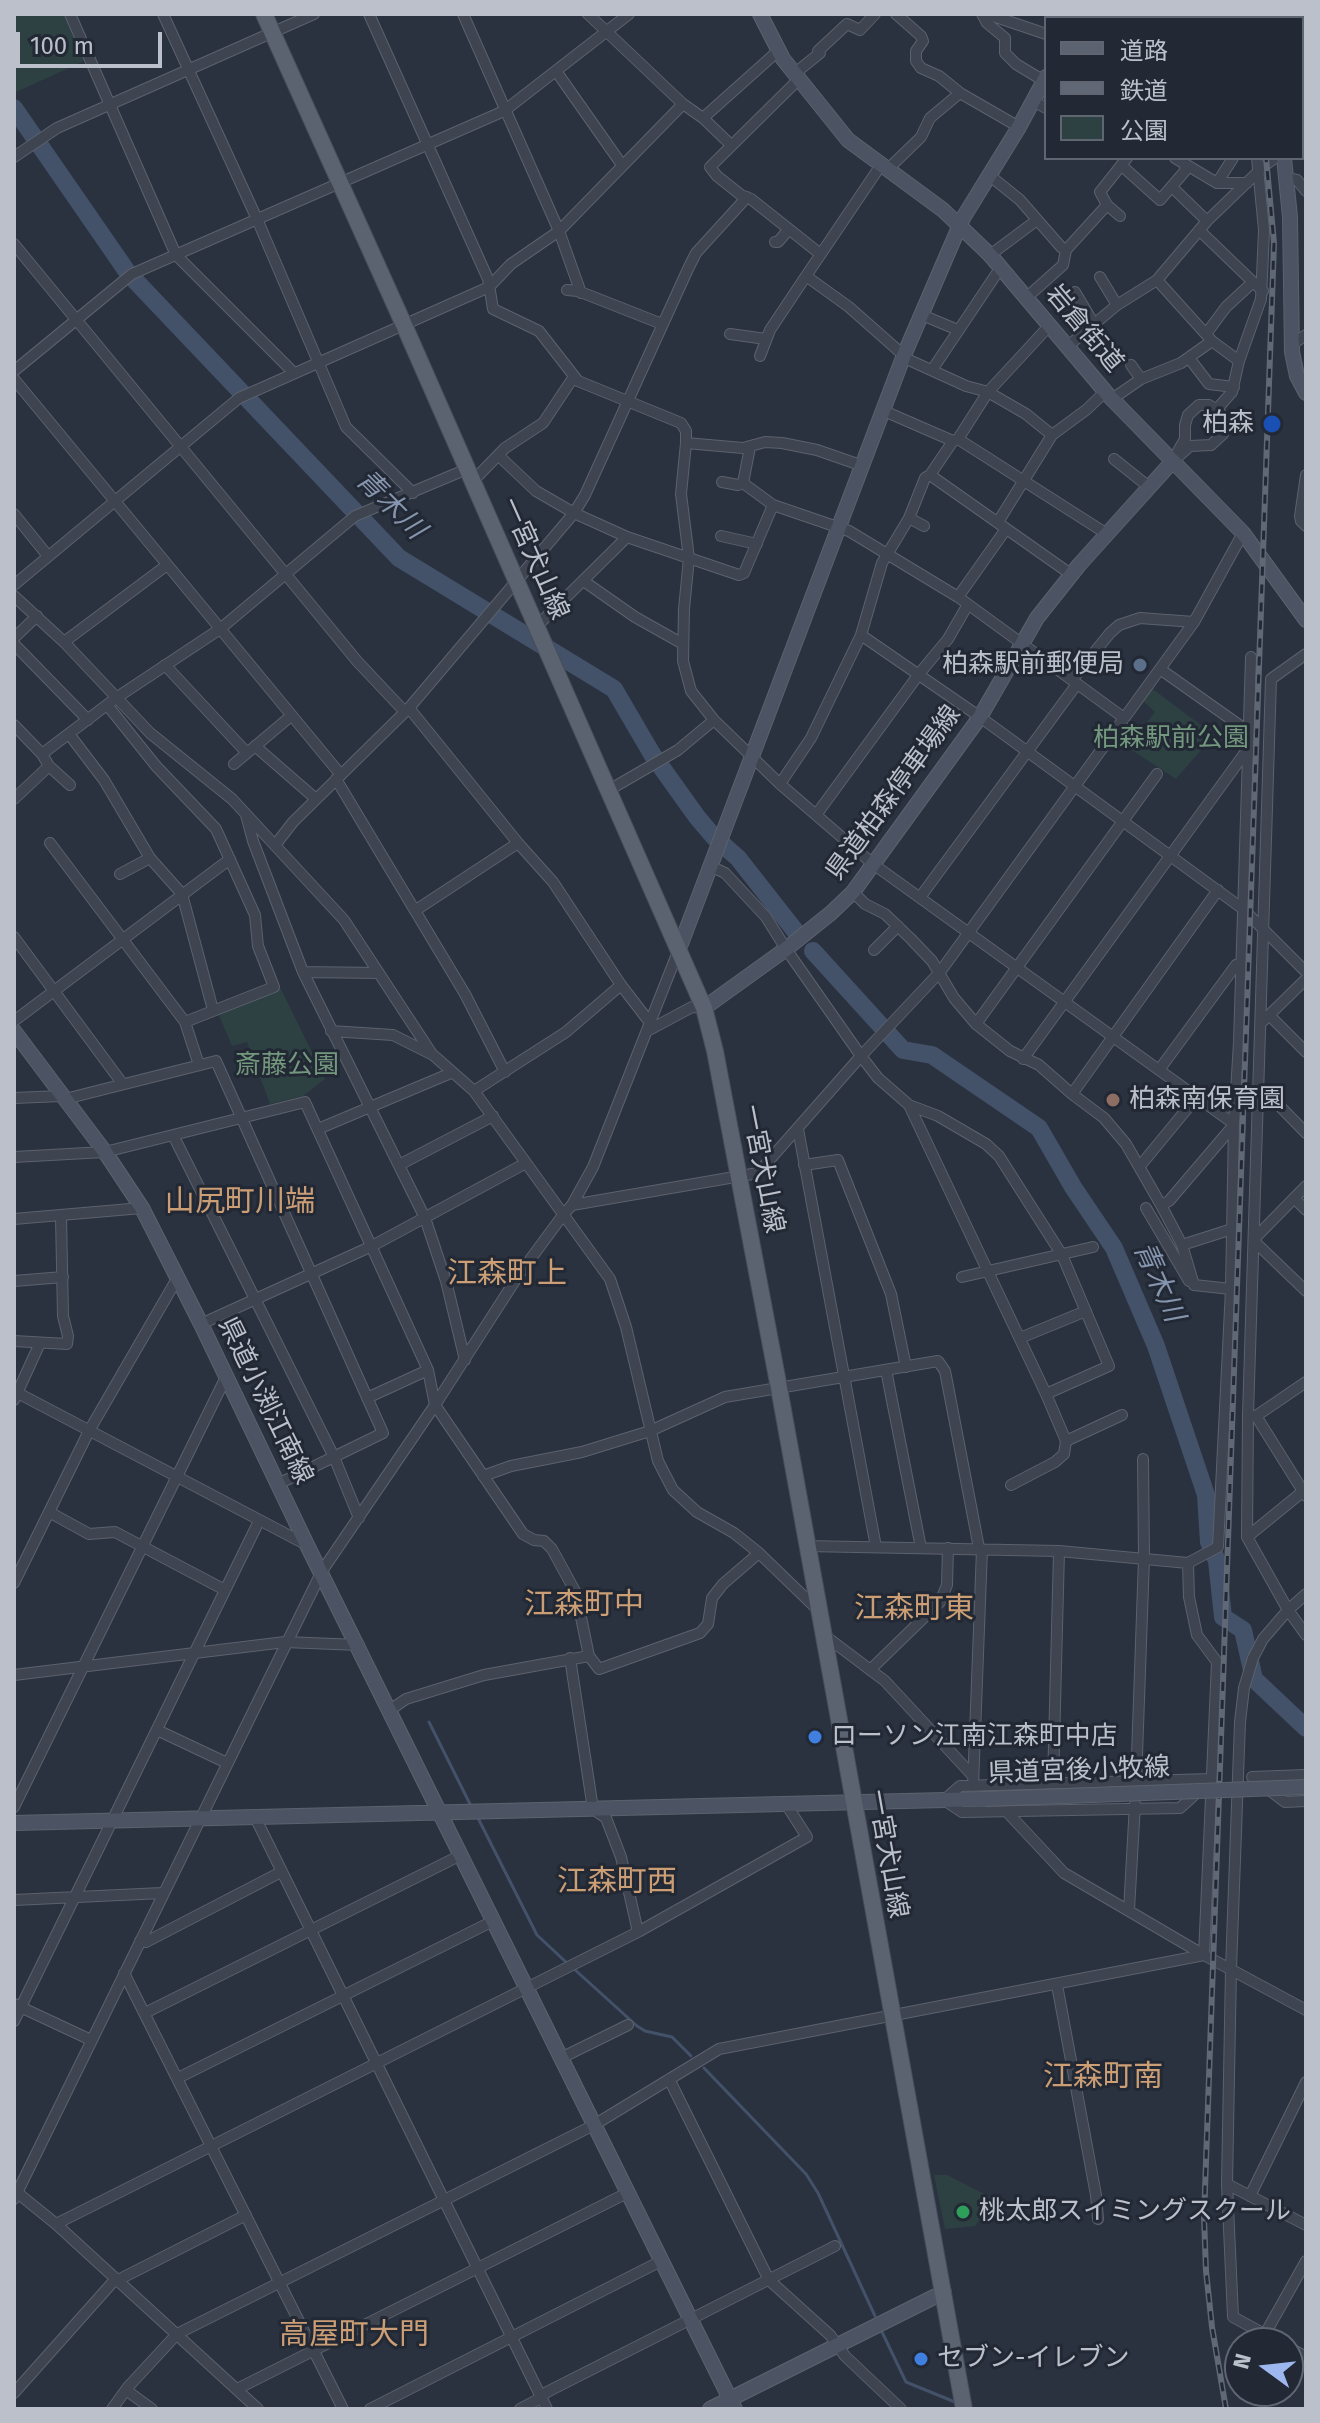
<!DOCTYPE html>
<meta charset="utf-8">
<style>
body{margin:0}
#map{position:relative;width:1320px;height:2423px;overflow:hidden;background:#2a3240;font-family:"Fira Sans","Noto Sans JP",sans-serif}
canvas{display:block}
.frame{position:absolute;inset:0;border:16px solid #bbc0ca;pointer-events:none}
.legend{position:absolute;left:1044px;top:16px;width:260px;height:144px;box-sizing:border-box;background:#222935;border:2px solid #5f6571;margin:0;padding:10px 14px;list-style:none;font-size:24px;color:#bbc0ca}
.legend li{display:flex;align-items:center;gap:16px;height:40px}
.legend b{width:40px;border:2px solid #5f6571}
.north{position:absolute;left:1224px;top:2327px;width:80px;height:80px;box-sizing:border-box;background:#222935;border:2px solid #5f6571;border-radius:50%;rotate:285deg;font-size:22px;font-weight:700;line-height:32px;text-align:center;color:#bbc0ca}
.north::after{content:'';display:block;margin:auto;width:28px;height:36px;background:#9cb8ee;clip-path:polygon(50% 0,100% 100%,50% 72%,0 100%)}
.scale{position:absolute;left:16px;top:32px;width:146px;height:36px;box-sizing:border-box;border:4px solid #bbc0ca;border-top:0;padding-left:10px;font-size:24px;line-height:28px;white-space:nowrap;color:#bbc0ca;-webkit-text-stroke:6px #222935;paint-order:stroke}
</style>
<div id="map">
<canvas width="1320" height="2423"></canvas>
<div class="frame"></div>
<ul class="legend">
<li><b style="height:10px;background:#5c6370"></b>道路</li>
<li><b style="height:10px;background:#606876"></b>鉄道</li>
<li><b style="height:22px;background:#2d4042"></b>公園</li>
</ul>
<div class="north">N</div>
<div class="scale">100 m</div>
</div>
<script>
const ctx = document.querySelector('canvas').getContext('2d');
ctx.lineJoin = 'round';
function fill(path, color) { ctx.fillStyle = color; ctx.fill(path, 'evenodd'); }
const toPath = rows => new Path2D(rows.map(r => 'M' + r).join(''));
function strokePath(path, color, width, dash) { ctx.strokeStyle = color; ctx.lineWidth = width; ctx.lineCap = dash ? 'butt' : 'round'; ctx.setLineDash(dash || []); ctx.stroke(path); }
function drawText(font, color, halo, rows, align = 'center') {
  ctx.font = font + ' "Fira Sans","Noto Sans JP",sans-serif'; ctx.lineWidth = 6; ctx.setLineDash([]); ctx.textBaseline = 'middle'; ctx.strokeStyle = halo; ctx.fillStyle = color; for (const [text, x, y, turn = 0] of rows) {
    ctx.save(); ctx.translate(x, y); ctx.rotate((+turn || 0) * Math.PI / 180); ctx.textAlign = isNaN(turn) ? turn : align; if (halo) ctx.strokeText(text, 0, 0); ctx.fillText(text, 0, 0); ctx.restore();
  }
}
const green = toPath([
 [14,14,63,14,84,61,14,93],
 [1150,687,1214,735,1176,779,1127,747,1155,712,1141,699],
 [281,989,325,1079,303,1096,270,1104,247,1042,232,1046,218,1013],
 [934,2175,947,2175,994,2199,975,2226,945,2229]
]);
const stream = toPath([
 [429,1722,472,1808],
 [478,1818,537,1935,567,1963],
 [573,1968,637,2026,645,2031,672,2037,691,2056],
 [704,2068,806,2174,818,2193,875,2316],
 [882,2332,906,2382,955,2402]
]);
const river = toPath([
 [14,108,128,273,399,558,614,689,652,754,697,817,714,837,738,858,796,932],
 [813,951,903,1050,932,1055,1039,1128,1073,1187,1114,1248,1156,1346,1206,1495,1209,1542,1217,1561,1223,1617,1243,1630,1254,1679,1306,1728]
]);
const street = toPath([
 [70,14,176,255,294,373],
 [163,14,257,219,346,427,413,493],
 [369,14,488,279,493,309,539,331,578,381,681,423,686,431,686,443,743,448,765,442,782,443,817,450,863,466],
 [463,14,559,231,581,293],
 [588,14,683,104,703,118,731,145],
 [896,14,921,36,923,41,916,51,916,61,921,68,939,76,960,93],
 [982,14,987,23,1005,38,1005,53,1016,64,1044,81],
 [987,14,1046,34],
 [556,71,622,165],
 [794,74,820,53,818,51,847,24,860,30,875,14],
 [798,80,710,167,717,176,741,195,751,199,819,253],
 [1033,101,1046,108],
 [703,118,778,51],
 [1302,138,1306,135],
 [14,157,57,128,314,14],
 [1175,158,1217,183,1247,183],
 [881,165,806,276,849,307,909,360,966,386,988,392,1026,414,1052,435],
 [1121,165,1160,200,1185,171,1185,165],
 [887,170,921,137,930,118,960,93,1019,127],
 [989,175,1020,200,1061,247,1066,250],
 [1287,178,1297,180,1306,191],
 [1217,183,1233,158],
 [1172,187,1207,221],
 [1107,205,1120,216],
 [1199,230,1253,282],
 [775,242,778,242,789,229],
 [14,244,357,661,405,712],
 [990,255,1037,220],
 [1100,277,1117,305],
 [1157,280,1212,341,1239,361],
 [567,290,578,291,662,324],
 [1075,292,1094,324],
 [1026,298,1063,265,1066,250,1107,205,1100,192,1127,158],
 [922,315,958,330],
 [730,334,766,339],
 [1206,334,1226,307,1253,282,1263,291],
 [1291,345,1306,335],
 [1068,346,1117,305,1157,280,1207,221,1264,166,1275,158],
 [760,356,770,330,806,276],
 [1189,358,1209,384,1234,387],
 [1131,365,1141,379],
 [932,370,1001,267],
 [14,371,132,274,504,111,629,14],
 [14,379,341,775],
 [1112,399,1141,379,1181,363,1212,341],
 [1199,405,1209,405,1220,412,1224,421,1223,434,1211,445,1190,446,1172,462,1185,439,1185,425,1188,415,1199,405],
 [1217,409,1232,392,1239,361,1261,299,1264,230,1257,158],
 [884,411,953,441],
 [958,439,1107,534],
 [686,443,681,494,689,558,684,609,683,661,691,691,714,720,780,784,873,864,1234,1124],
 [750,447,743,483,773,505],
 [498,455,536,491,574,513,627,537,739,575,744,573,773,505,849,531,958,597,1124,718],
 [1114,459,1149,487],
 [930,475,1072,575],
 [1306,475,1300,516,1301,521,1306,526],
 [473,481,505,448,543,423,573,378],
 [722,482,738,485,743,483],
 [14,514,48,556],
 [909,518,924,526],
 [998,522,1052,435,1086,410,1105,392],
 [721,536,757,544],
 [585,582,635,617,683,644],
 [14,585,239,398,489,287,511,264,559,231,683,104],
 [14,596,64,642,150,733,232,799,344,920,432,1054,474,1091,610,1279,626,1327,658,1461,673,1490,697,1512,734,1533,759,1553,818,1610],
 [958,597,1006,529],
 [537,626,627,537],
 [861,635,980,717,1243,909,1306,972],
 [14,638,37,616],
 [64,642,167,565],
 [14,644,88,720],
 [1306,654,1271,679,1248,1416,1247,1537,1288,1610,1306,1635],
 [165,665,247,753],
 [1160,669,1249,732],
 [1072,680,1110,633,1119,625,1140,618,1194,622],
 [108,706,156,766,216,829,255,915,258,946,274,987,185,1022],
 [409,708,518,843,553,882,621,985,651,1024],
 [14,725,42,754,49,766,70,785],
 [69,734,104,780,150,858,182,894,213,1010],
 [255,746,316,799],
 [42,754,116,698,220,629,355,516,467,469],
 [234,764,291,716],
 [336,779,465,994,505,1072],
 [780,784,811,738,861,635,882,563,909,518,925,478,930,475,953,441,958,439,988,392,1050,325],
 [609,790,678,750,714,720],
 [14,799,49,766],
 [246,815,253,841,303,972,425,1218,446,1281,465,1360],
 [816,815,919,674,948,639,967,606],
 [50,843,185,1022,199,1065],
 [276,844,293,822,409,708,574,513,585,495,688,269,696,253,747,197],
 [712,867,725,873,766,917,786,949,861,1056,878,1078,909,1105],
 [120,874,150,858],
 [853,892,865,904,885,914,911,939,932,961,954,998,976,1024,1010,1051,1039,1065,1072,1094,1104,1118,1126,1144,1161,1205,1169,1201,1233,1126],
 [921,896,1077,684],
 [416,910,518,843],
 [14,937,122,1083],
 [874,950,898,926],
 [303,972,379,973],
 [1269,1015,1306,1052],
 [14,1021,230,859],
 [976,1024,1157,774],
 [1260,1024,1306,979],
 [649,1030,692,1007,704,1008],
 [331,1031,393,1035,431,1054],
 [1023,1059,1247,750],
 [1159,1070,1236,965,1241,964],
 [1258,1089,1264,1090,1306,1133],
 [474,1091,566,1032,621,985],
 [1072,1094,1218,890],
 [14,1098,62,1096],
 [65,1099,216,1061,383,1433,278,1484],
 [909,1105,938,1116,986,1144,999,1156,1062,1255,1109,1366,1046,1394,909,1105],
 [318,1129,451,1073],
 [798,1129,876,1547],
 [173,1135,334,1457,359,1518],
 [14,1157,105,1152,305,1102,428,1370,435,1405,523,1534,534,1540,544,1541,552,1549,576,1593,589,1656,599,1669,700,1633,708,1624,712,1598,723,1584,759,1553],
 [399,1165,493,1116],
 [804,1165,838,1160,891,1294,906,1367],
 [1140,1166,1196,1098],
 [1294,1198,1306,1210],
 [572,1205,593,1167,679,949],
 [1161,1205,1182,1245,1194,1285,1231,1289,1234,1124,1239,1042,1251,657],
 [1146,1208,1189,1281],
 [14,1219,142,1208],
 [1255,1238,1306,1186],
 [1255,1242,1306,1291],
 [1182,1245,1232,1229],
 [962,1277,1093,1247],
 [14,1281,63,1277],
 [201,1324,372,1246,526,1163],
 [1020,1338,1086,1311],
 [14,1341,67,1344,68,1336,63,1316,61,1216],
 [886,1370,921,1548],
 [14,1391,307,1545],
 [1046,1394,1066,1441,1122,1415],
 [367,1398,428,1370],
 [14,1400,40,1343],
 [1250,1416,1256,1416,1306,1382],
 [1256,1416,1306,1496],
 [483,1476,511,1466,582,1452,650,1431,725,1397,938,1361,945,1371,979,1548],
 [1011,1485,1055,1462,1064,1454,1066,1441],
 [49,1512,89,1534,115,1532,225,1590],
 [1247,1537,1306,1489],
 [806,1546,1059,1551,1188,1563,1189,1597,1197,1635,1217,1662,1204,1955],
 [1188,1563,1218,1547,1231,1289],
 [14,1583,89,1431,178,1277],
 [824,1635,885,1681,973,1776],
 [570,1658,593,1809,606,1818,621,1857,638,1932],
 [870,1670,940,1602,947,1585,948,1548],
 [14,1675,285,1642,359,1645],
 [390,1710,406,1699,484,1675,589,1656],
 [157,1730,227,1763],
 [1306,1775,1252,1777,1285,1802,1306,1801],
 [1212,1779,1180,1808,962,1812,944,1800,960,1786,1212,1779],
 [1053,1783,1059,1551],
 [1136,1784,1144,1558,1143,1459],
 [973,1786,982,1549],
 [14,1807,226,1377],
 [1007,1812,1064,1873,1204,1955,1306,2010],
 [255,1817,547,2409],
 [14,1900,162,1893],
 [1129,1910,1135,1804],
 [140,1941,146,1942,281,1872],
 [124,1973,343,2409],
 [1057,1985,1096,2195,1098,2219],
 [14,2004,91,2040],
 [145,2013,461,1855],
 [14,2021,259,1521],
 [561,2058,628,2025],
 [178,2078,493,1921],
 [669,2079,769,2280,830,2335,845,2356,901,2409],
 [1227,2184,1306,2225],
 [14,2190,56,2224,258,2409],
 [1250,2196,1306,2082],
 [14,2199,322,1571,435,1405,518,1276,563,1215,572,1205,758,1173,861,1056,940,972,1194,622,1243,533],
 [56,2224,638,1932,807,1837,786,1804],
 [1265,2334,1306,2261],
 [1281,2343,1233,2317,1227,2184,1231,1969,1240,1722,1244,1688,1253,1658,1263,1639,1288,1610,1306,1594],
 [1288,2347,1306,2357],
 [237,2389,627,2193],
 [126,2390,152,2409],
 [14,2393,112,2283,246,2215],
 [112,2409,128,2387,177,2334,594,2125,719,2049,1204,1955],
 [370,2409,661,2261],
 [520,2409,537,2400,547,2392,835,2246]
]);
const secondary = toPath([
 [760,14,783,59,848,140,943,210,990,255,1109,396,1243,533,1306,620],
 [1243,14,1245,18],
 [1078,18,1080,14],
 [1284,158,1290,217,1292,352,1297,376,1306,393],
 [679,949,904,355,963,218,1019,127,1046,77],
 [704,1008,786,949,831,913,853,892,980,717,1037,618,1079,565,1172,462],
 [14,1031,105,1152,142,1208,201,1324,307,1545,735,2409],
 [14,1823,985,1799],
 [710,2409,944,2292]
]);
const primary = toPath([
 [264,14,404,325,704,1008,715,1051,779,1388,964,2409]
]);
const rail = toPath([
 [1224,14,1226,18],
 [1226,2409,1212,2327,1206,2271,1204,2217,1274,243,1266,158]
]);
const secondaryBridge = toPath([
 [985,1799,1306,1787]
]);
const markers = [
 [1272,424,10,"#1a4fb4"],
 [1140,665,8,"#5c6f8a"],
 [1113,1100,8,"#8d6e63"],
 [815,1737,8,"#3f7fe0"],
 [963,2212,8,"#2e9e5b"],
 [921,2359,8,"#3f7fe0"]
];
const streetNames = [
 ["岩倉街道",1084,329,50],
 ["一宮犬山線",534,559,66],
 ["県道柏森停車場線",894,793,-54],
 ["一宮犬山線",762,1169,79],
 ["県道小渕江南線",265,1401,64],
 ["県道宮後小牧線",1079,1771,-2],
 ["一宮犬山線",887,1854,80]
];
const poiNames = [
 ["柏森",1254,424,"right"],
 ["柏森駅前郵便局",1124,665,"right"],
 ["柏森南保育園",1129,1100],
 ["ローソン江南江森町中店",831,1737],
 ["桃太郎スイミングスクール",979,2212],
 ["セブン-イレブン",937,2359]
];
const parkNames = [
 ["柏森駅前公園",1171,739],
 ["斎藤公園",287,1066]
];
const waterNames = [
 ["青木川",390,505,45],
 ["青木川",1158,1282,66]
];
const quarterNames = [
 ["山尻町川端",240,1203],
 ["江森町上",507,1275],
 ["江森町中",584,1606],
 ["江森町東",914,1610],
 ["江森町西",617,1883],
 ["江森町南",1103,2078],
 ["高屋町大門",354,2336]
];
fill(green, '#2d4042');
strokePath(stream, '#435169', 3);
strokePath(river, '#435169', 18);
strokePath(street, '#5c626d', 12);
strokePath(secondary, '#5c626d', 16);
strokePath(primary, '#474d59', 18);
strokePath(street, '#3e4450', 10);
strokePath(secondary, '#4c5363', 14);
strokePath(primary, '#5c6370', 16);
strokePath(rail, '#606876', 6);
strokePath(rail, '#222935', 3, [9]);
strokePath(secondaryBridge, '#5c626d', 16, []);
strokePath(secondaryBridge, '#4c5363', 14);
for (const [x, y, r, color] of markers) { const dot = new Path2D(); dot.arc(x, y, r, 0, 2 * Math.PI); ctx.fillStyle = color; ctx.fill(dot); strokePath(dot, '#222935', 3); }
drawText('26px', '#bbc0ca', '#222935', streetNames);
drawText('26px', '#bbc0ca', '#222935', poiNames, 'left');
drawText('26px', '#74987e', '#222935', parkNames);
drawText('italic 28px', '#8695ae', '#222935', waterNames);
drawText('30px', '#cb9e75', '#222935', quarterNames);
</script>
